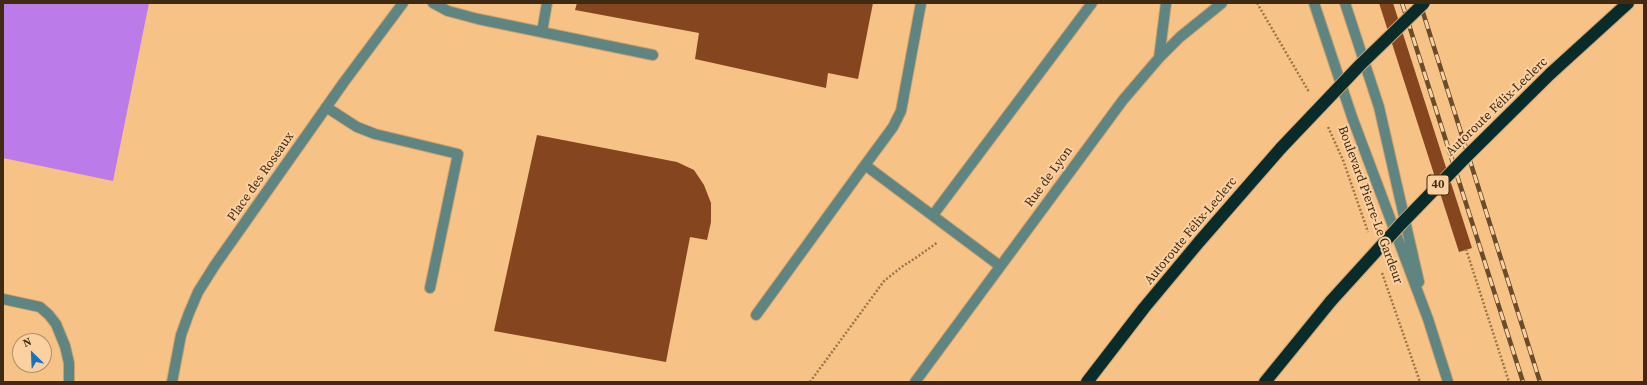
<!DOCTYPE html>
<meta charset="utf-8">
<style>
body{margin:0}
#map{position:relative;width:1647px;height:385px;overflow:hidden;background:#f6c285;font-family:"Source Serif 4",serif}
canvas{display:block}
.frame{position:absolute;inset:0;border:4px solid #402b12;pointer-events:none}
.north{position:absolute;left:12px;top:333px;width:40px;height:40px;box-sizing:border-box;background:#fcd1a2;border:1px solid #b18f68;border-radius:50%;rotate:336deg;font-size:11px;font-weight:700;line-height:16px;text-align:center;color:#402b12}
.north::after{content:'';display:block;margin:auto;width:14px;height:18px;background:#1673c0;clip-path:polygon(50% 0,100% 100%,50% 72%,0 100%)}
</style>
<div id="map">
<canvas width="1647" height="385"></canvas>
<div class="frame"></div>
<div class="north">N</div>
</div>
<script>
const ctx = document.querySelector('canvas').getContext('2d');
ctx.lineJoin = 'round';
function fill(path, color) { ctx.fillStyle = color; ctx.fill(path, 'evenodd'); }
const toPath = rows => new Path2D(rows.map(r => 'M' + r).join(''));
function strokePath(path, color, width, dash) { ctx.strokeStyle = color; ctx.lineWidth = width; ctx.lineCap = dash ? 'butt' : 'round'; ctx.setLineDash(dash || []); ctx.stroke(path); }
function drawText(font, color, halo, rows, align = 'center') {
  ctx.font = font + ' "Source Serif 4",serif'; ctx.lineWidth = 4; ctx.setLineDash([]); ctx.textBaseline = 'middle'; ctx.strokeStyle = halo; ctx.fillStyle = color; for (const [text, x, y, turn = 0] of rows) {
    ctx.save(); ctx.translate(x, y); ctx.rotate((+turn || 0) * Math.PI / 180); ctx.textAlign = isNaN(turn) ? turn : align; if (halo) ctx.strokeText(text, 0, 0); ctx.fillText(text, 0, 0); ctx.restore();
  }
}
const water = toPath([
 [3,3,149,3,113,181,3,158]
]);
const building = toPath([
 [577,3,873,3,858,79,828,73,826,88,695,59,699,33,575,10],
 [1379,3,1393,3,1472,248,1459,252],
 [537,135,677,162,694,170,704,185,711,203,711,222,707,240,690,237,666,362,494,331]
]);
const path = toPath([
 [1257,3,1309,92],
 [1328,127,1343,160,1368,232],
 [1466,249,1509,382],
 [1382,273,1420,382],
 [810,382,884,281,903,266,917,257,938,242]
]);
const minor = toPath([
 [433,3,448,11,478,19,653,55],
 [1314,3,1352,117,1428,319,1448,382],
 [1345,3,1379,107,1419,282],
 [542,32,547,3],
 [1159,58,1166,3],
 [326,107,357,127,375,134,458,154,430,288],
 [865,165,893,127,901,111,921,3],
 [933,215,1092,3],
 [3,299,40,307,49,315,56,324,65,346,69,363,69,382],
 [756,315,865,165,1000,266],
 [172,382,181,335,189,313,198,292,215,265,344,82,403,3],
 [915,382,1123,100,1159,58,1180,37,1222,3]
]);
const highway = toPath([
 [1550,74,1628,3],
 [1087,382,1144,308,1199,242,1281,148],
 [1265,382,1331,301]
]);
const rail = toPath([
 [1402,3,1523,382],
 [1420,3,1540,382]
]);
const highwayBridge = toPath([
 [1281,148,1360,65,1424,3],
 [1331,301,1401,224,1464,159,1550,74]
]);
const shields = [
 [1438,185,22]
];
const shieldNames = [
 ["40",1438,185]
];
const streetNames = [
 ["Autoroute Félix-Leclerc",1497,107,-44],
 ["Place des Roseaux",261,177,-55],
 ["Rue de Lyon",1049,177,-54],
 ["Boulevard Pierre-Le Gardeur",1370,205,70],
 ["Autoroute Félix-Leclerc",1191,231,-50]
];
fill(water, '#bb7be8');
fill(building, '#85461f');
strokePath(minor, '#cea16c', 12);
strokePath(highway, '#cea16c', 14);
strokePath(path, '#9b764b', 2.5, [2, 2]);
strokePath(minor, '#5e8582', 10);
strokePath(highway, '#092c2a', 12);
strokePath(rail, '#684c2b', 4.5);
strokePath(rail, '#fcd1a2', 3, [9]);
strokePath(highwayBridge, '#cea16c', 14, []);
strokePath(highwayBridge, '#092c2a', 12);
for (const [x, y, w] of shields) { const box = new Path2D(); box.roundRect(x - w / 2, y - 10, w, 20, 3); ctx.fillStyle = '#fcd1a2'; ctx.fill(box); strokePath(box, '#402b12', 1); }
drawText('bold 12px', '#402b12', null, shieldNames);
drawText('13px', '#402b12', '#fcd1a2', streetNames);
</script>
